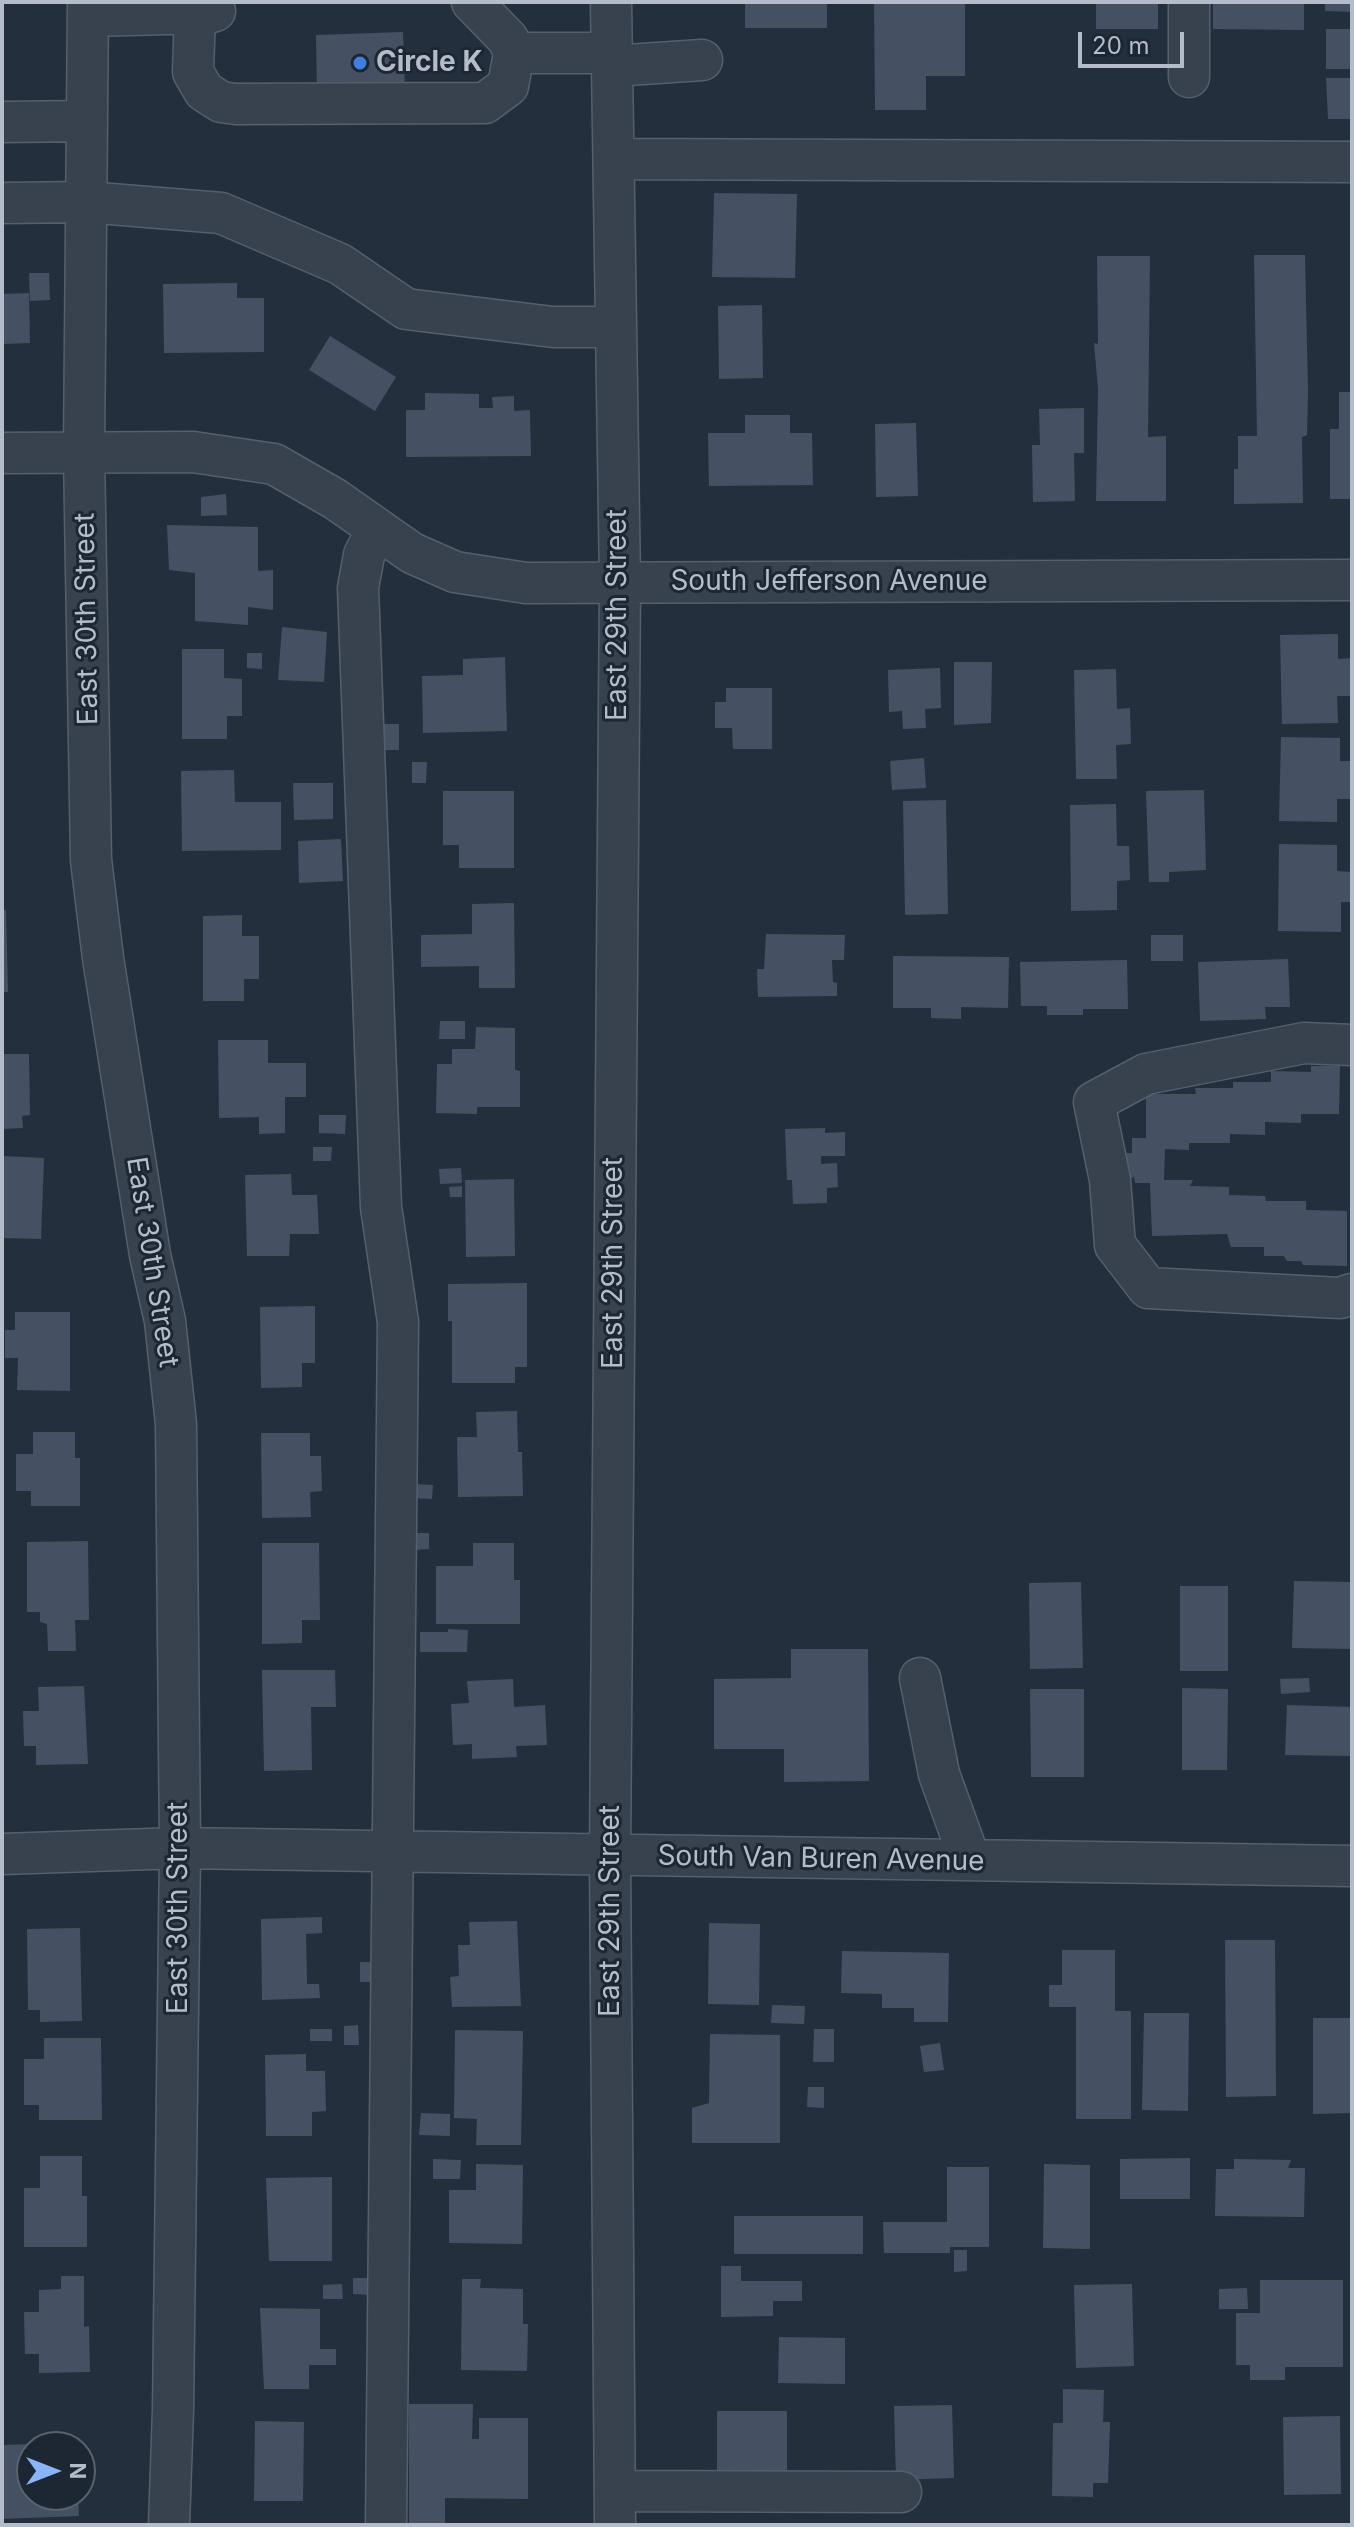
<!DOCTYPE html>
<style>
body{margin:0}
#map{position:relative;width:1354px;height:2527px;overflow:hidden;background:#242f3e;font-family:Inter,sans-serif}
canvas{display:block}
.frame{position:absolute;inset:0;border:4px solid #b4bcc9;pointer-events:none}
.north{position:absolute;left:16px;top:2431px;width:80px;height:80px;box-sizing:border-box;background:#1d2633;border:2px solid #59626f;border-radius:50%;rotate:90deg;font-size:22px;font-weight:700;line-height:32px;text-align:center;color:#b4bcc9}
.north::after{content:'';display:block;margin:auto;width:28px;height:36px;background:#8ab4f8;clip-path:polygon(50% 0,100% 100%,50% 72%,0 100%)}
.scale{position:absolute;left:1078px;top:32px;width:106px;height:36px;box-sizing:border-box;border:4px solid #b4bcc9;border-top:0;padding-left:10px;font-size:24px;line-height:28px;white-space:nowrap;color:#b4bcc9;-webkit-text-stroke:6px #1d2633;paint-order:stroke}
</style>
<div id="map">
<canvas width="1354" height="2527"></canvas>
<div class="frame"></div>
<div class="north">N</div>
<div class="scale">20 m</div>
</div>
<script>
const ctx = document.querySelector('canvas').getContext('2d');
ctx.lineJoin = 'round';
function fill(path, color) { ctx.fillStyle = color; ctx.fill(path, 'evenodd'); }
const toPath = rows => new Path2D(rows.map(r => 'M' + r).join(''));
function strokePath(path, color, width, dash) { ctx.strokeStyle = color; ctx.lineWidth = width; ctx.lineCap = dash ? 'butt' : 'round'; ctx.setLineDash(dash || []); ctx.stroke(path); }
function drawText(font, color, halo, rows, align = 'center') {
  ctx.font = font + ' Inter,sans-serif'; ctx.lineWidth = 6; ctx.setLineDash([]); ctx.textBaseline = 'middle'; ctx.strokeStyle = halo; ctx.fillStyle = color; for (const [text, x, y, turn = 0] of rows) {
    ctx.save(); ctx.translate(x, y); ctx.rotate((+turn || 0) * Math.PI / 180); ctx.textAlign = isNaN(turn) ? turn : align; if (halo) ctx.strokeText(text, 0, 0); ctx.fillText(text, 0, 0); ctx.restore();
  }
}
const building = toPath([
 [745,2,827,2,827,28,745,28],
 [874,2,965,2,965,76,926,76,926,110,875,110],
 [1096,2,1158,2,1158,29,1096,29],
 [1213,2,1304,2,1304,30,1213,29],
 [1325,2,1352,2,1352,12,1325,11],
 [1326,29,1352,29,1352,69,1326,69],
 [403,32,405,91,317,93,316,35],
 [1326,78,1352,78,1352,119,1328,119],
 [714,193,797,194,795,278,712,277],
 [1254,255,1305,255,1308,390,1307,435,1302,437,1303,503,1234,504,1234,469,1238,469,1238,436,1257,436],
 [1097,256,1150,256,1148,437,1166,436,1166,501,1096,501,1098,389,1094,343,1098,344],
 [29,273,49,273,50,300,30,301],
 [237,283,237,298,264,298,264,352,164,353,163,284],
 [29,293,30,343,2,344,2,294],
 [762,305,763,378,719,379,718,306],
 [330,336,396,377,375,411,309,370],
 [1339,392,1352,392,1352,499,1330,499,1330,429,1339,429],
 [425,393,479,394,479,408,493,408,492,397,514,396,514,411,530,410,531,456,406,457,406,410,425,410],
 [1084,408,1084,453,1074,453,1075,501,1033,502,1032,445,1040,445,1039,409],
 [745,415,790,415,790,433,812,433,813,485,709,486,708,433,745,433],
 [916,423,918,496,876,497,875,424],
 [226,494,227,515,201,516,201,497],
 [167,525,258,527,258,571,273,570,273,610,248,607,248,625,195,621,195,573,169,570],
 [282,627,327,632,324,682,278,680],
 [1338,634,1338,659,1352,658,1352,696,1337,696,1338,723,1282,724,1280,635],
 [182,649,224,649,224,678,242,679,242,716,227,716,227,739,182,739],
 [247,653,262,653,262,669,247,668],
 [505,657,507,731,423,733,422,676,463,675,463,659],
 [954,662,992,662,991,723,954,725],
 [940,668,941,708,925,709,926,728,903,729,902,711,889,712,888,670],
 [1116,669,1117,709,1130,708,1131,744,1116,745,1117,779,1076,779,1074,670],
 [726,688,772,688,772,749,733,749,732,728,715,728,715,702,726,702],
 [374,724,399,724,399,750,374,750],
 [1281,737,1340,738,1340,761,1352,761,1352,799,1337,799,1337,822,1279,821],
 [924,758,926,788,892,790,890,761],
 [412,762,427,762,426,783,412,783],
 [234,770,235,802,281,802,281,850,182,851,181,771],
 [293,783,333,783,333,819,294,820],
 [1204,790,1206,870,1169,872,1169,882,1149,882,1146,791],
 [443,791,514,791,514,868,459,868,459,845,443,845],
 [946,800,948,914,905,915,903,801],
 [1116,804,1117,846,1129,846,1130,880,1117,881,1117,910,1071,911,1070,805],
 [341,839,343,881,299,883,298,841],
 [1279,844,1337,845,1337,871,1352,872,1352,902,1341,902,1341,932,1278,931],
 [514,903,515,988,479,988,479,966,421,967,421,935,472,934,472,904],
 [2,910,6,910,8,992,2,992],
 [242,915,242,936,259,936,259,979,244,979,244,1001,203,1001,203,916],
 [766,934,845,935,844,960,832,960,833,982,837,983,837,996,758,997,757,969,764,969],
 [1151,935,1183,935,1183,961,1151,961],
 [893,956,1009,957,1008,1008,961,1007,961,1019,931,1018,931,1008,893,1008],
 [1288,959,1290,1007,1265,1007,1266,1019,1200,1021,1198,962],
 [1127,960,1128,1009,1083,1009,1083,1015,1047,1015,1047,1006,1021,1006,1020,962],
 [440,1021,465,1021,465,1039,439,1039],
 [476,1027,515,1028,515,1070,520,1071,520,1107,477,1107,477,1114,436,1113,437,1064,452,1064,452,1049,475,1049],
 [218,1040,268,1040,268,1063,306,1063,306,1097,285,1097,285,1133,259,1134,259,1117,219,1118],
 [2,1054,29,1054,30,1115,22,1116,23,1128,2,1129],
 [1311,1066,1340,1066,1339,1114,1301,1114,1301,1123,1265,1122,1265,1135,1230,1134,1230,1143,1189,1143,1189,1150,1165,1149,1164,1180,1193,1180,1190,1186,1229,1187,1229,1195,1265,1196,1266,1201,1306,1201,1306,1210,1347,1211,1347,1266,1303,1265,1301,1261,1287,1261,1284,1256,1264,1256,1264,1247,1231,1247,1227,1234,1152,1236,1150,1183,1135,1183,1134,1177,1125,1180,1125,1153,1132,1153,1132,1138,1146,1138,1146,1094,1196,1094,1195,1088,1233,1088,1233,1082,1271,1082,1271,1071,1311,1072],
 [319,1115,346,1115,345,1134,319,1133],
 [825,1128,825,1133,845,1132,845,1156,821,1156,821,1164,837,1163,838,1187,827,1188,827,1203,793,1204,792,1180,787,1180,785,1129],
 [313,1147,332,1147,331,1161,313,1161],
 [2,1156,44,1158,41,1239,2,1238],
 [461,1168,462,1183,440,1184,439,1169],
 [291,1174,292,1195,317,1195,319,1234,290,1234,289,1256,247,1256,245,1175],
 [514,1179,515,1256,466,1257,465,1180],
 [462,1186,462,1197,450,1197,449,1187],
 [527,1283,527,1367,515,1367,515,1383,452,1383,452,1321,448,1321,448,1284],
 [315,1306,315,1363,302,1363,302,1387,261,1388,260,1307],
 [15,1312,70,1312,70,1391,17,1390,18,1358,5,1358,5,1330,15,1330],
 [517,1411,518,1452,522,1452,523,1496,458,1497,457,1437,477,1437,476,1412],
 [33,1432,75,1432,75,1458,80,1458,80,1506,31,1506,31,1491,16,1491,16,1454,33,1454],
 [261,1433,310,1433,310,1456,321,1456,322,1491,310,1492,311,1517,262,1518],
 [411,1484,433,1485,432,1499,411,1498],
 [413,1533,429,1533,429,1549,414,1550],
 [88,1541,89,1620,75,1620,76,1651,48,1651,47,1624,40,1622,40,1612,27,1612,27,1542],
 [262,1543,319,1543,320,1620,302,1620,302,1643,262,1644],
 [473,1543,514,1543,514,1580,520,1580,520,1624,436,1624,436,1566,473,1566],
 [1294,1581,1352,1582,1352,1649,1292,1648],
 [1081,1582,1083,1668,1030,1669,1029,1583],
 [1180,1586,1228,1586,1228,1671,1180,1671],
 [448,1629,468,1630,467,1652,420,1652,420,1632,448,1632],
 [791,1649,868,1649,869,1781,784,1782,784,1749,714,1749,714,1679,791,1678],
 [262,1670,335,1670,336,1707,311,1707,312,1770,264,1771],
 [1309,1678,1310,1692,1281,1694,1280,1679],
 [513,1679,514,1707,545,1705,547,1745,516,1746,517,1757,472,1759,472,1744,453,1745,451,1704,469,1703,467,1681],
 [84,1686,88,1764,36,1765,36,1746,24,1746,23,1711,39,1711,38,1687],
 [1182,1688,1228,1689,1227,1770,1182,1770],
 [1030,1689,1084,1689,1084,1777,1031,1777],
 [1287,1705,1352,1707,1352,1756,1285,1755],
 [322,1917,322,1933,306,1934,307,1984,319,1984,320,1998,262,2000,261,1919],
 [517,1921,521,2006,452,2007,450,1977,459,1976,458,1945,470,1945,469,1922],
 [709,1923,760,1924,759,2005,708,2004],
 [80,1928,82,2021,40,2022,40,2010,28,2010,27,1929],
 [1225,1940,1275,1940,1276,2096,1226,2097],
 [1062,1950,1115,1950,1115,2011,1131,2011,1131,2119,1076,2119,1076,2007,1049,2007,1049,1985,1062,1985],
 [842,1951,949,1953,948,2022,914,2022,914,2008,882,2008,882,1994,841,1993],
 [360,1962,374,1962,374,1982,360,1982],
 [772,2005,805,2006,804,2024,771,2023],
 [1144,2013,1189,2013,1188,2111,1142,2110],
 [1313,2018,1352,2018,1352,2113,1313,2114],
 [358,2025,359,2045,344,2045,344,2026],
 [310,2029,332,2029,332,2041,310,2041],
 [814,2029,834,2029,834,2062,813,2062],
 [455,2030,523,2031,521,2145,476,2145,477,2119,454,2118],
 [710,2034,780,2035,780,2143,692,2143,692,2108,709,2103],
 [44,2038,101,2038,102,2120,39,2120,39,2105,24,2105,24,2059,44,2059],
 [940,2043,944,2070,924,2072,920,2046],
 [306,2054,306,2071,325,2071,326,2111,312,2112,312,2136,266,2136,265,2055],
 [808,2087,824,2087,824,2108,807,2107],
 [421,2113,450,2114,450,2136,419,2135],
 [40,2156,82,2156,82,2196,87,2196,87,2247,24,2247,24,2188,40,2188],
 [1190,2158,1190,2199,1120,2199,1120,2159],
 [433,2159,461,2160,460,2179,433,2179],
 [1234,2159,1291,2160,1288,2168,1305,2168,1304,2217,1215,2216,1216,2169,1234,2169],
 [476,2164,523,2165,522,2244,449,2243,449,2190,476,2190],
 [1044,2164,1090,2165,1090,2249,1043,2248],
 [947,2167,989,2167,989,2247,950,2247,950,2253,884,2253,883,2222,947,2222],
 [332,2177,332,2261,269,2261,266,2178],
 [734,2216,863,2216,863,2254,734,2254],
 [954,2250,967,2250,967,2271,954,2272],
 [721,2266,741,2266,741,2281,802,2281,802,2301,773,2301,773,2316,721,2317],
 [61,2276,84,2276,84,2327,89,2326,90,2372,39,2373,39,2354,25,2354,24,2312,39,2312,39,2290,61,2289],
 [353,2278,372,2278,372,2295,353,2294],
 [462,2279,481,2279,480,2288,523,2289,523,2324,528,2324,527,2371,461,2370],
 [1260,2280,1343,2280,1343,2367,1285,2367,1285,2380,1250,2380,1250,2365,1236,2365,1236,2313,1260,2313],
 [342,2284,343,2299,323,2299,323,2285],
 [1132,2284,1134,2366,1076,2368,1074,2285],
 [1247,2288,1248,2309,1219,2309,1219,2289],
 [260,2308,320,2309,320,2349,336,2349,336,2365,309,2365,309,2389,264,2389],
 [779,2337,845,2338,845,2384,778,2383],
 [1063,2389,1104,2390,1103,2422,1110,2422,1108,2483,1093,2483,1093,2497,1052,2496,1053,2423,1063,2423],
 [409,2404,473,2404,472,2439,479,2439,479,2418,528,2418,528,2499,445,2498,445,2524,409,2524],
 [952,2405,954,2478,896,2480,894,2406],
 [717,2411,787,2411,787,2472,717,2472],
 [1340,2416,1341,2494,1284,2495,1283,2417],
 [255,2421,304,2422,303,2501,254,2501],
 [64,2443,64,2447,32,2447,32,2495,78,2495,79,2516,2,2519,2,2445]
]);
const minor = toPath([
 [88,2,84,453,91,860,103,958,150,1255,165,1321,176,1424,180,1848,173,2410,169,2525],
 [472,2,508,39,514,53,612,53],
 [611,2,620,582,610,1856,615,2525],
 [1189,2,1189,77],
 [195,13,193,72,204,91,221,102,236,104,485,103,508,86,514,53],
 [88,16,208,13,215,11],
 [613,66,702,60],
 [2,122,87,121],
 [614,159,1352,162],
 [2,203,86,202,221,213,340,264,406,309,553,327,616,327],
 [2,453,193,452,274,464,335,499,412,553,455,572,526,583,1352,580],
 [377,529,364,555,358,588,381,1207,398,1322,386,2525],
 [1352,1045,1304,1043,1146,1074,1094,1102,1110,1180,1115,1245,1148,1288,1340,1298,1352,1294],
 [920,1678,939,1774,970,1860],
 [2,1854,180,1848,1352,1866],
 [615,2491,901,2492]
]);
const markers = [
 [360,63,8,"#3f7fe0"]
];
const poiNames = [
 ["Circle K",376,63]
];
const streetNames = [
 ["South Jefferson Avenue",829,582],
 ["East 29th Street",618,615,-90],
 ["East 30th Street",87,619,-91],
 ["East 30th Street",152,1262,81],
 ["East 29th Street",614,1263,-90],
 ["South Van Buren Avenue",821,1859,1],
 ["East 30th Street",179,1908,-90],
 ["East 29th Street",611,1911,-90]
];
fill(building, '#455162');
strokePath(minor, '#565f6c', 43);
strokePath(minor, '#38414e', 40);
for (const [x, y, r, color] of markers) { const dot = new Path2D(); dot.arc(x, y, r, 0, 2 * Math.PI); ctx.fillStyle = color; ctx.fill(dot); strokePath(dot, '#1d2633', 3); }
drawText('bold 28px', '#b4bcc9', '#1d2633', poiNames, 'left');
drawText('28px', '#b4bcc9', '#1d2633', streetNames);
</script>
